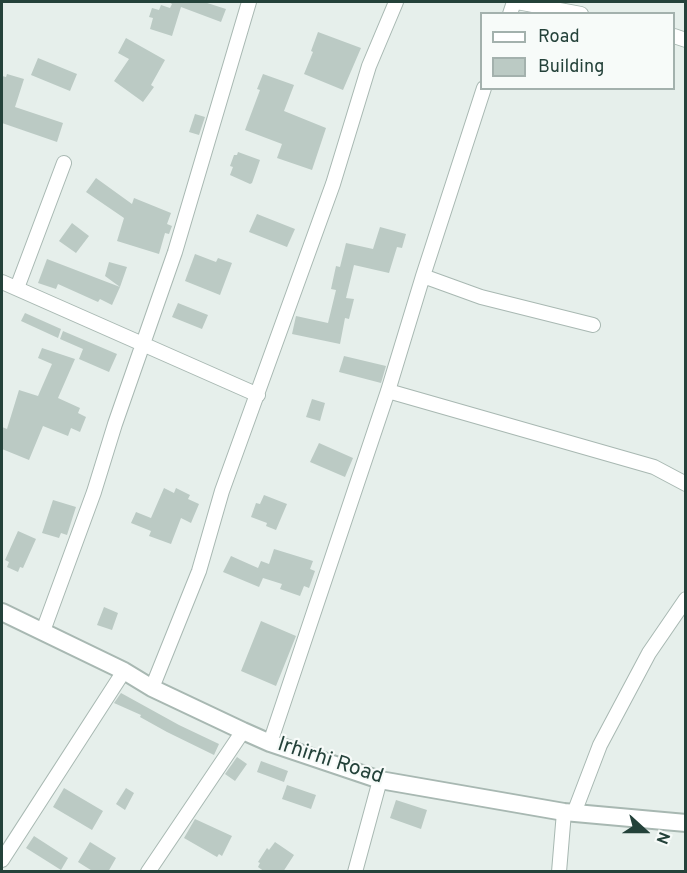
<!DOCTYPE html>
<style>
body{margin:0}
#map{position:relative;width:687px;height:873px;overflow:hidden;background:#e6efeb;font-family:Overpass,sans-serif}
canvas{display:block}
.frame{position:absolute;inset:0;border:3px solid #24423a;pointer-events:none}
.legend{position:absolute;left:480px;top:12px;width:195px;height:78px;box-sizing:border-box;background:#f7fbf9;border:2px solid #a3b1ad;margin:0;padding:8px 10px;list-style:none;font-size:18px;color:#24423a}
.legend li{display:flex;align-items:center;gap:12px;height:30px}
.legend b{width:30px;border:2px solid #a3b1ad}
.north{position:absolute;left:615px;top:801px;width:60px;height:60px;-webkit-text-stroke:4px #f7fbf9;paint-order:stroke;rotate:111deg;font-size:16px;font-weight:700;line-height:24px;text-align:center;color:#24423a}
.north::after{content:'';display:block;margin:auto;width:21px;height:27px;background:#24423a;clip-path:polygon(50% 0,100% 100%,50% 72%,0 100%)}
</style>
<div id="map">
<canvas width="687" height="873"></canvas>
<div class="frame"></div>
<ul class="legend">
<li><b style="height:8px;background:#fff"></b>Road</li>
<li><b style="height:16px;background:#bbcac4"></b>Building</li>
</ul>
<div class="north">N</div>
</div>
<script>
const ctx = document.querySelector('canvas').getContext('2d');
ctx.lineJoin = 'round';
function fill(path, color) { ctx.fillStyle = color; ctx.fill(path, 'evenodd'); }
const toPath = rows => new Path2D(rows.map(r => 'M' + r).join(''));
function strokePath(path, color, width, dash) { ctx.strokeStyle = color; ctx.lineWidth = width; ctx.lineCap = dash ? 'butt' : 'round'; ctx.setLineDash(dash || []); ctx.stroke(path); }
function drawText(font, color, halo, rows, align = 'center') {
  ctx.font = font + ' Overpass,sans-serif'; ctx.lineWidth = 4.5; ctx.setLineDash([]); ctx.textBaseline = 'middle'; ctx.strokeStyle = halo; ctx.fillStyle = color; for (const [text, x, y, turn = 0] of rows) {
    ctx.save(); ctx.translate(x, y); ctx.rotate((+turn || 0) * Math.PI / 180); ctx.textAlign = isNaN(turn) ? turn : align; if (halo) ctx.strokeText(text, 0, 0); ctx.fillText(text, 0, 0); ctx.restore();
  }
}
const building = toPath([
 [169,2,204,2,226,9,221,22,181,7,172,36,150,29,153,18,149,17,152,8,159,10,161,5,170,8,172,4],
 [318,32,361,48,343,90,304,74,313,52,311,51],
 [126,38,165,60,151,85,154,87,143,102,114,81,129,59,118,53],
 [38,58,77,74,70,91,31,75],
 [7,74,24,79,15,107,63,123,57,142,2,123,2,76,6,77],
 [263,74,294,85,284,111,326,128,312,170,277,158,282,144,245,130,260,90,257,89],
 [195,114,205,117,199,135,189,132],
 [238,152,260,160,252,183,250,184,230,175,233,167,230,166,234,155,237,155],
 [96,178,132,204,134,198,171,213,167,224,172,226,169,234,165,233,159,254,117,241,124,218,86,192],
 [257,214,295,229,287,247,249,232],
 [72,223,89,236,76,253,59,241],
 [380,227,406,234,402,248,397,247,389,273,354,265,346,298,354,299,349,319,345,318,340,344,292,334,296,316,328,323,336,290,331,289,336,266,340,267,346,243,373,249],
 [195,254,216,262,218,258,232,263,220,295,185,281],
 [47,259,120,287,112,305,100,299,98,302,58,284,56,289,38,283],
 [109,262,127,267,120,287,105,276],
 [178,303,208,315,202,329,172,317],
 [25,313,61,329,58,338,21,321],
 [63,331,117,354,109,372,79,359,83,349,60,339],
 [42,348,75,359,58,398,80,408,78,413,86,417,80,432,71,428,68,436,43,426,29,460,2,449,2,427,7,429,19,390,38,396,52,364,38,358],
 [344,356,386,366,381,383,339,372],
 [312,399,325,403,320,421,306,417],
 [319,443,353,458,345,477,310,462],
 [164,488,174,493,176,488,190,495,188,499,199,504,191,523,181,518,171,544,149,536,151,531,131,523,136,512,151,518],
 [264,495,287,504,276,530,266,526,267,523,251,517,256,503,260,504],
 [53,500,76,507,67,535,61,533,59,538,42,533],
 [18,531,36,539,23,568,20,567,18,572,7,567,9,562,5,560],
 [274,549,313,561,310,569,315,571,309,588,304,586,300,596,280,589,282,584,263,578,259,587,223,572,231,556,258,568,261,561,269,564],
 [104,607,118,613,112,630,97,625],
 [261,621,296,636,276,686,241,671],
 [121,693,179,725,219,744,214,755,167,732,140,717,141,715,114,703],
 [237,757,247,764,235,781,225,774],
 [261,761,288,771,284,782,257,772],
 [287,785,316,795,311,809,282,799],
 [64,788,103,811,92,830,53,807],
 [126,788,134,793,125,810,116,804],
 [396,800,427,810,421,829,390,818],
 [195,819,232,836,222,856,219,854,217,857,184,838],
 [34,836,68,858,61,870,26,848],
 [90,842,116,858,108,872,94,872,78,862],
 [275,842,294,855,283,872,265,872,258,867,260,863,258,862,267,848,269,850]
]);
const minor = toPath([
 [517,2,581,14],
 [510,14,514,2],
 [674,36,686,40],
 [423,276,481,297,593,325],
 [2,282,258,395],
 [17,288,64,163],
 [388,391,654,467,686,484],
 [43,631,94,492,115,424,175,252,249,2],
 [152,688,199,571,222,491,333,184,369,66,396,2],
 [270,743,388,391,423,276,484,88],
 [574,813,600,745,649,653,686,599],
 [2,860,124,671],
 [148,872,243,731],
 [355,872,380,780],
 [559,872,564,812]
]);
const tertiary = toPath([
 [2,612,124,671,152,688,243,731,270,743,380,780,564,812,686,823]
]);
const streetNames = [
 ["Irhirhi Road",330,762,18]
];
fill(building, '#bbcac4');
strokePath(minor, '#a8b8b2', 16);
strokePath(tertiary, '#a8b8b2', 20);
strokePath(minor, '#fff', 14);
strokePath(tertiary, '#fff', 16);
drawText('21px', '#24423a', '#f7fbf9', streetNames);
</script>
